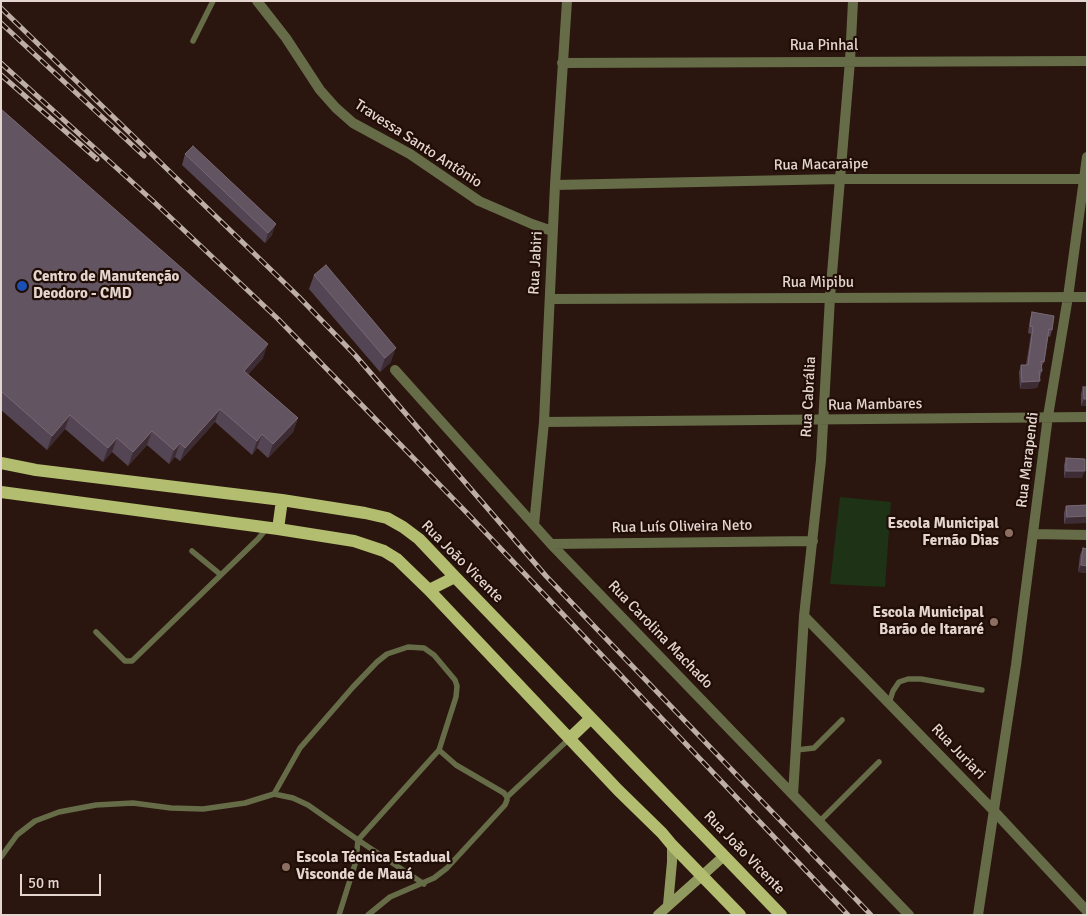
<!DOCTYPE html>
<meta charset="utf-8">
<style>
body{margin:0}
#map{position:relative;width:1088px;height:916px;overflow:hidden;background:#2a160e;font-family:Signika,sans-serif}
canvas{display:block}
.frame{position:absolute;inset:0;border:2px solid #e4d5d0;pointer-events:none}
.scale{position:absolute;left:20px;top:874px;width:81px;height:22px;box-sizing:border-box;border:2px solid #e4d5d0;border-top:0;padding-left:6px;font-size:15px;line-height:18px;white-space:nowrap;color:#e4d5d0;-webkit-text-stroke:4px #200d06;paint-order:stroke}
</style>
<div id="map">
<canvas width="1088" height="916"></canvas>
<div class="frame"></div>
<div class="scale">50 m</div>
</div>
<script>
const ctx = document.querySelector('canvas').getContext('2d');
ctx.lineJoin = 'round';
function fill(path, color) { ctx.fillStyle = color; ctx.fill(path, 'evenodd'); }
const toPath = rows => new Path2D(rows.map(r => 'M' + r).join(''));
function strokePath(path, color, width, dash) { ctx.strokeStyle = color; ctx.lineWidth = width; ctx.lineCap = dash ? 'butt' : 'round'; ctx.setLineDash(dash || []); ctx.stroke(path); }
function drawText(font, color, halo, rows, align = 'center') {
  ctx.font = font + ' Signika,sans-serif'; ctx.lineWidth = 4.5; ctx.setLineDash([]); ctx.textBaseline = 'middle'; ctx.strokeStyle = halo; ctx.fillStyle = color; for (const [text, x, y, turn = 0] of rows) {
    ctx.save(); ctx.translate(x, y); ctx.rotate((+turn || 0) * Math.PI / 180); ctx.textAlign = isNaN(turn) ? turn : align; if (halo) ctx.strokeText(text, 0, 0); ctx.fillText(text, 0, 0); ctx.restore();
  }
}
const green = toPath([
 [840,497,891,502,885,587,830,584]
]);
const lane = toPath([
 [193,41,213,1],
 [192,551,220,574],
 [96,632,125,661,132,661,258,539,267,528],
 [889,703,893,691,899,682,908,679,921,679,982,690],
 [796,750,814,748,842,720],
 [274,794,293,798,308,805,358,840,356,861,339,915],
 [507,797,569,739],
 [819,822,879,762],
 [1,857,17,835,35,821,59,812,96,805,133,803,171,808,203,809,245,803,274,794,300,748,353,687,377,662,387,654,408,647,424,648,434,655,455,680,457,686,456,697,439,750,358,840,424,884],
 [368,915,390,897,434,878,447,868,505,805,507,800,507,797,504,793,456,765,439,750]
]);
const street = toPath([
 [257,1,286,38,320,90,336,108,353,123,410,154,479,201,532,224,552,231],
 [562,63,1087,61],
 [555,185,840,179,1087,179],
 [550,299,1087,297],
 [395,370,551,544,909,915],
 [544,422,1087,417],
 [534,525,544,422,555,185,567,1],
 [1034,534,1087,535],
 [551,544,813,541],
 [804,616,993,810,1087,911],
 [793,795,804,616,821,460,830,297,850,61,853,1],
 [978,915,1016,665,1048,416,1068,297,1087,157]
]);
const secondary = toPath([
 [668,905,672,862,672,845],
 [658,915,724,856]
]);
const primary = toPath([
 [1,463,36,470,282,500,365,513,387,518,403,527,419,539,455,577,781,915],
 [1,492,278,529,354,541,384,551,397,559,429,590,618,790,662,833,672,845,740,915],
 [278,529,282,500],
 [429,590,455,577],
 [570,738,591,718]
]);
const rail = toPath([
 [1,8,299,297,355,355,546,576,871,915],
 [1,23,144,156],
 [1,63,153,201,278,319,467,513,848,915],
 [1,75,97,159]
]);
const wall = toPath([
 [1,109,263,358,248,374,298,418,293,432,268,458,257,448,252,455,215,422,180,461,175,457,169,464,147,445,128,466,112,452,103,462,65,429,47,450,1,410],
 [185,154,272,235,265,243,182,165],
 [314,275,391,362,380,372,309,289],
 [1032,312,1052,330,1050,337,1048,336,1044,362,1041,368,1042,371,1037,388,1020,389,1019,372,1021,365,1026,365,1031,334,1028,333,1030,319],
 [1083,387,1087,387,1087,406,1081,406,1081,394],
 [1066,458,1082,478,1064,478,1064,465],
 [1087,505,1064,524,1064,513,1066,506],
 [1083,548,1087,573,1078,572,1080,555]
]);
const shadedWall = toPath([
 [276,224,272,235,265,243,268,233],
 [268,344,263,358,239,385,244,371],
 [396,348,391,362,380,372,385,358],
 [1040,381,1037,388,1020,389,1022,382],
 [1084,399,1087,399,1087,406,1081,406],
 [220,409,215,422,180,461,185,448],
 [70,415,65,429,47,450,52,436],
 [298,418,293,432,268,458,273,444],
 [152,431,147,445,128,466,133,452],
 [262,434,257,448,252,455,257,441],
 [117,438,112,452,103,462,108,448],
 [180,443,175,457,169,464,174,450],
 [1066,471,1085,471,1082,478,1064,478],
 [1087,516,1087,523,1064,524,1067,517],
 [1081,565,1087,566,1087,573,1078,572]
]);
const building = toPath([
 [1,109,268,344,244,371,298,418,273,444,262,434,257,441,220,409,185,448,180,443,174,450,152,431,133,452,117,438,108,448,70,415,52,436,1,391,1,109],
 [193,146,276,224,268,233,185,154,193,146],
 [326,265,396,348,385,358,314,275,326,265],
 [1032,312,1054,316,1052,330,1049,329,1044,362,1041,361,1042,371,1039,371,1040,381,1022,382,1021,365,1028,365,1033,327,1030,326,1032,312],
 [1083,387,1087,387,1087,399,1084,399,1083,387],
 [1066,458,1085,459,1085,471,1066,471,1066,458],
 [1087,505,1087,516,1067,517,1066,506,1087,505],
 [1083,548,1087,549,1087,566,1081,565,1083,548]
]);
const markers = [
 [22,286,6,"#1a4fb4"],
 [1009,533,5,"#8d6e63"],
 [994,622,5,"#8d6e63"],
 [286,867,5,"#8d6e63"]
];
const streetNames = [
 ["Rua Pinhal",824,46],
 ["Travessa Santo Antônio",418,144,33],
 ["Rua Macaraipe",821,165,-1],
 ["Rua Jabiri",536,263,-87],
 ["Rua Mipibu",818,283],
 ["Rua Cabrália",809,397,-87],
 ["Rua Mambares",875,405,-1],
 ["Rua Marapendi",1028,460,-83],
 ["Rua Luís Oliveira Neto",682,527,-1],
 ["Rua João Vicente",462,562,45],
 ["Rua Carolina Machado",660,635,46],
 ["Rua Juriari",958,752,46],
 ["Rua João Vicente",744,853,46]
];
const poiNames = [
 ["Centro de Manutenção",33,277],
 ["Deodoro - CMD",33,294],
 ["Escola Municipal",999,524,"right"],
 ["Fernão Dias",999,541,"right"],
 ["Escola Municipal",984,613,"right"],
 ["Barão de Itararé",984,630,"right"],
 ["Escola Técnica Estadual",296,858],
 ["Visconde de Mauá",296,875]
];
fill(green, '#1e3315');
strokePath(lane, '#666c47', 5.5);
strokePath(street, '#666c47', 10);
strokePath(secondary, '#919a5e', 10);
strokePath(primary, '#b2bd6f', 12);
strokePath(rail, '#beaea8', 5);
strokePath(rail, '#200d06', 3, [9]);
fill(wall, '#544555');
fill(shadedWall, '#3d2c33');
fill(building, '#635462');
strokePath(building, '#786874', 1);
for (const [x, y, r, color] of markers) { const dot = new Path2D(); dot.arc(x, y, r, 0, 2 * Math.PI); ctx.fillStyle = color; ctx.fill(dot); strokePath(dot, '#200d06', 2); }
drawText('15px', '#e4d5d0', '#200d06', streetNames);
drawText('bold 15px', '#e4d5d0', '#200d06', poiNames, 'left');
</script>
